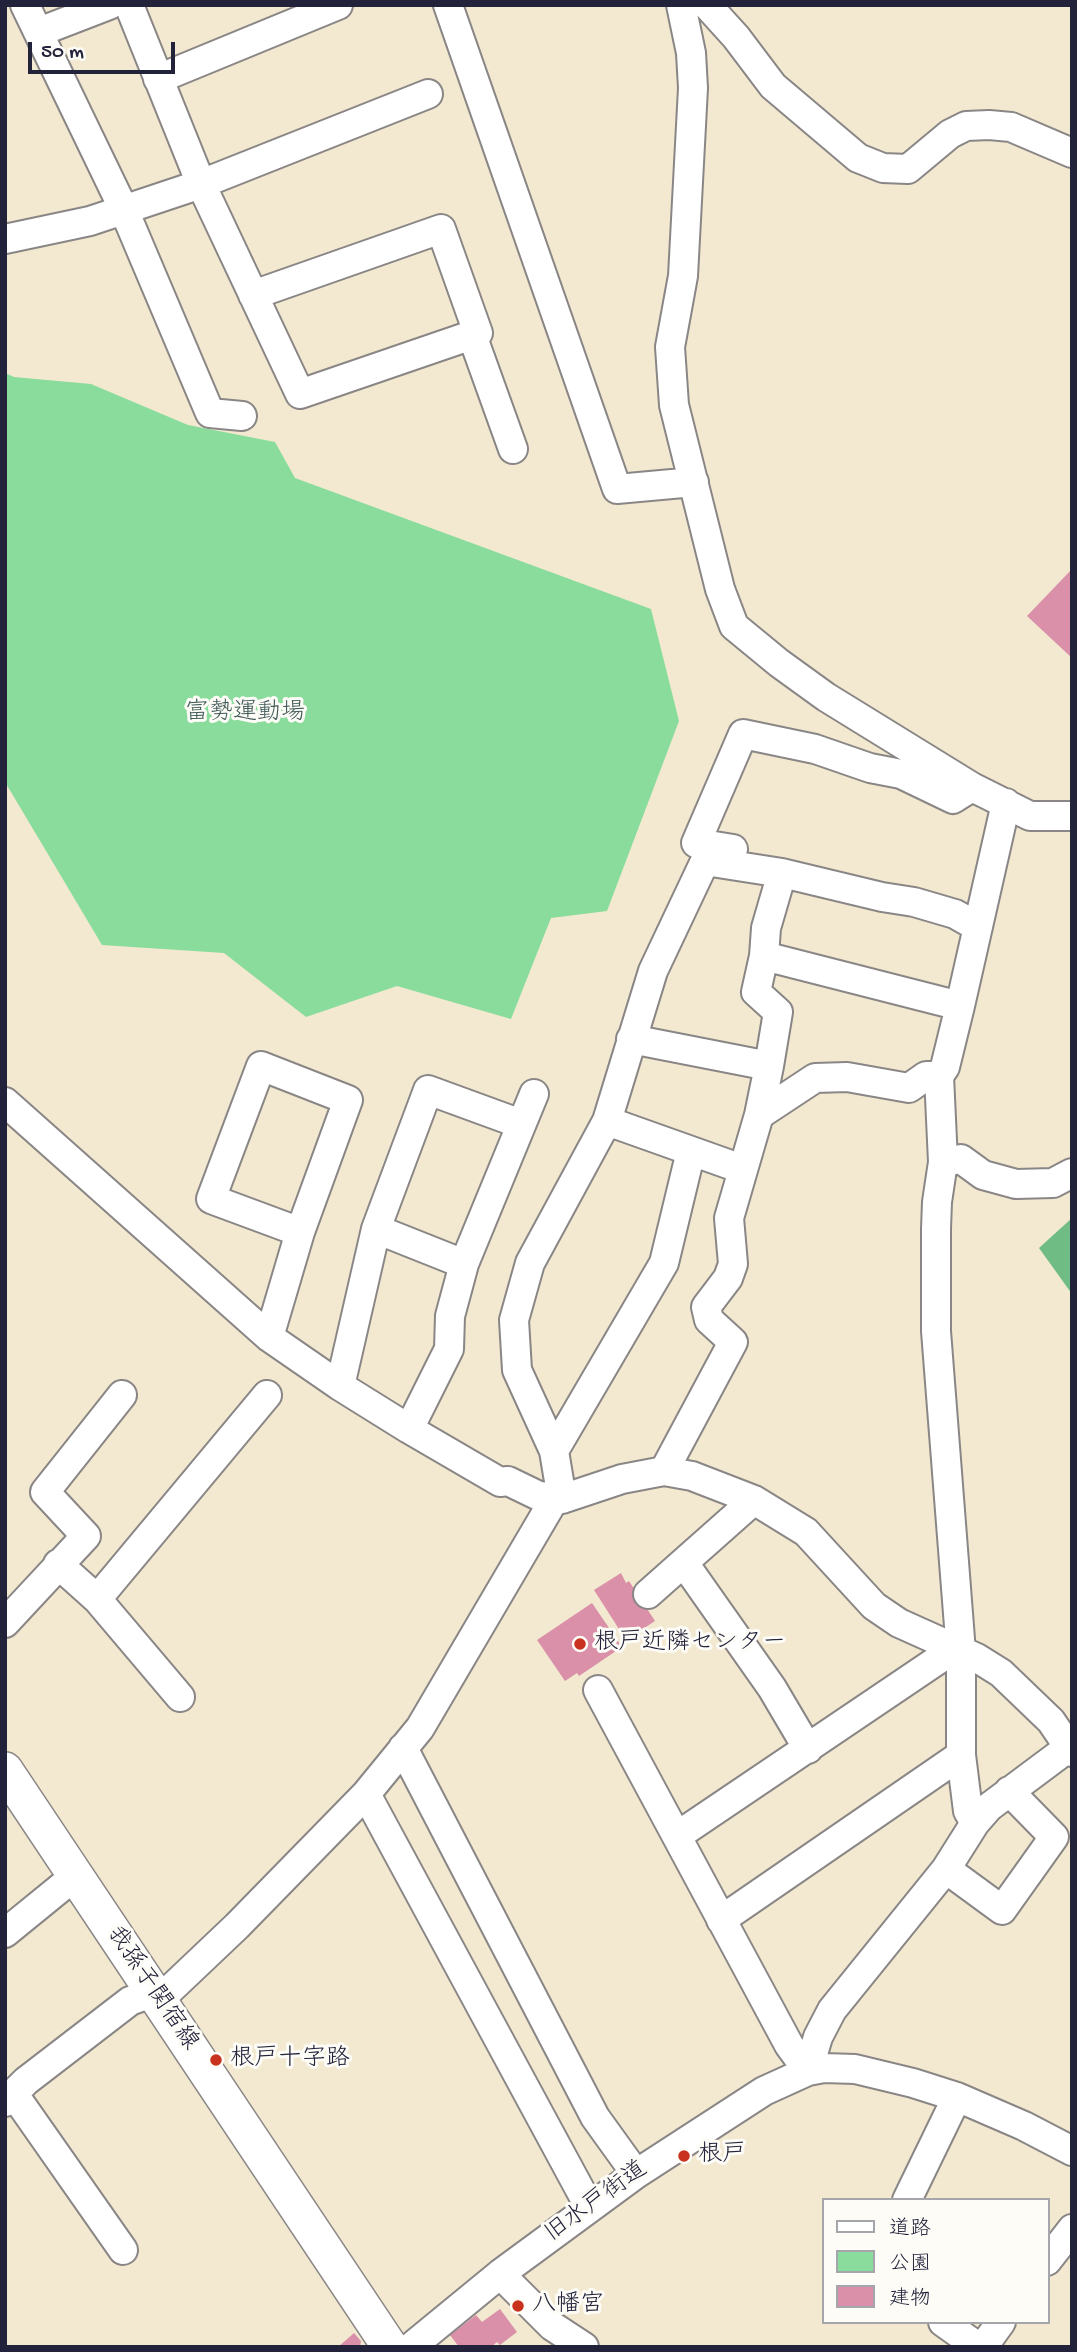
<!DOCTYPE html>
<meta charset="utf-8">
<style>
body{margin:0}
#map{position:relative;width:1077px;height:2352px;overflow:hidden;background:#f2e9d0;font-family:"Gochi Hand","Klee One",sans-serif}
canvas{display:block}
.frame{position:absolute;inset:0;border:7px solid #22223b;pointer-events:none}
.legend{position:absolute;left:822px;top:2198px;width:228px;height:126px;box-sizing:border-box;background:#fdfcf7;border:2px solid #a5a5ac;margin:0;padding:9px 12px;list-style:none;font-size:21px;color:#22223b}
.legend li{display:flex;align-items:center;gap:14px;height:35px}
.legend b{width:35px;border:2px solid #a5a5ac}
.scale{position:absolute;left:28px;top:42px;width:147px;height:32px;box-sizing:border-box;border:4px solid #22223b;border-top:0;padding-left:9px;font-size:21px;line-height:24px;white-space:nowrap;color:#22223b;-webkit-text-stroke:5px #fdfcf7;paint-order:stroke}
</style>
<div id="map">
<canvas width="1077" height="2352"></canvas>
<div class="frame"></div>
<ul class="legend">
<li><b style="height:9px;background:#fff"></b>道路</li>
<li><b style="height:19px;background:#8adc9c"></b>公園</li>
<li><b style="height:19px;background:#d990a8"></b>建物</li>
</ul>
<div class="scale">50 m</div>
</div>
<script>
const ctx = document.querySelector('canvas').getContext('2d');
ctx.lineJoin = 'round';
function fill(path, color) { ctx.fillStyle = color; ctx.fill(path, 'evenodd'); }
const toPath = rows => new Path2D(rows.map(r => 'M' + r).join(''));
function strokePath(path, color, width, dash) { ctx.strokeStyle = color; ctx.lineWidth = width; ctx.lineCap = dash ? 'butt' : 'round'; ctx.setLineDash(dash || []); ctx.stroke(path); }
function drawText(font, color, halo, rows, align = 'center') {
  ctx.font = font + ' "Gochi Hand","Klee One",sans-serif'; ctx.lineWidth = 6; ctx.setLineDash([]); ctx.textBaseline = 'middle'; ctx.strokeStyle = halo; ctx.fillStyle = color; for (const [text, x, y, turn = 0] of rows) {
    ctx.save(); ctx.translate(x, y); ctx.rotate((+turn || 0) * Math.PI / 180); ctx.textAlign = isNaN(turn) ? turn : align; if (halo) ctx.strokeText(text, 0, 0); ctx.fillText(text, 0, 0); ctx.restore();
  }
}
const green = toPath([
 [5,373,14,377,91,384,188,425,275,442,295,478,651,609,679,721,607,911,551,918,511,1019,397,986,306,1017,224,953,102,945,5,782]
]);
const forest = toPath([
 [1072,1218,1072,1294,1039,1248]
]);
const building = toPath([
 [1072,569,1072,658,1027,616],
 [621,1573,626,1583,629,1581,655,1621,626,1640,594,1590],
 [592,1603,622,1647,579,1676,577,1673,565,1681,537,1640],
 [500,2309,517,2332,500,2345,497,2342,491,2347,459,2347,450,2335,476,2315,482,2322],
 [354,2333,361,2341,360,2347,338,2347]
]);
const minor = toPath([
 [25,5,124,210,210,413,242,416],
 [129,5,201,184,300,394,478,333,441,229,253,295],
 [448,5,617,489,694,482],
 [681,5,691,53,693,88,683,276,670,347,674,405,720,589,734,626,779,663,826,697,972,787,1030,816,1072,816],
 [707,5,736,37,773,86,858,158,883,168,908,169,950,134,966,126,989,125,1011,127,1072,153],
 [39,32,109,5],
 [158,79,338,5],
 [5,239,90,221,201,184,428,94],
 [472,335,513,449],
 [733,849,696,843,743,734,815,749,870,768,901,774,953,799,972,787],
 [764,956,960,1006],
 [631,1039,769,1066],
 [5,1102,269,1337,340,1386,409,1429,500,1482,508,1481,539,1496,562,1499,622,1479,664,1471,692,1476,754,1500,806,1532,874,1606,899,1623,977,1658,1001,1673,1051,1721,1072,1752],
 [759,1115,815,1078,847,1077,909,1088,926,1076,939,1076],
 [607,1121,742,1169],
 [943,1162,961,1159,983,1175,1016,1184,1053,1183,1072,1173],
 [376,1229,464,1264],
 [269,1337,300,1232,348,1100,261,1066,211,1199,300,1232],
 [340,1386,376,1229,428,1090,521,1124],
 [409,1429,449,1349,450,1316,464,1264,534,1094],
 [554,1451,664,1263,691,1151],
 [664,1471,733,1342,709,1320,706,1307,728,1278,733,1264,729,1218,759,1115,769,1066,778,1012,756,992,764,956,766,928,782,873],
 [562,1499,554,1451,517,1370,514,1320,530,1263,607,1121,653,971,705,861,782,873,882,897,914,902,955,914,978,927],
 [684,1563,772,1688,808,1749],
 [58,1564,97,1599,267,1395],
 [648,1594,754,1500],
 [97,1599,180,1697],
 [5,1623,86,1536,45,1492,122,1395],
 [598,1690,789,2045,808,2071],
 [403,1748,595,2117,636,2174],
 [366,1794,584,2197,591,2206],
 [975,1823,968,1811,961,1755,961,1652,936,1331,936,1229,937,1202,943,1162,939,1076,945,1067,960,1006,1006,803],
 [677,1836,954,1649],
 [946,1869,1002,1910,1054,1837,1009,1791],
 [721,1920,961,1755],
 [5,1933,75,1876],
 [159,2000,237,1926,366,1794,420,1728,555,1498],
 [808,2071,818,2037,832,2010,946,1869,975,1823,989,1807,1068,1748,1072,1738],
 [13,2093,123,2250],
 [5,2102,26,2081,130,2001,154,1992],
 [907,2200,957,2097],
 [1047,2261,1072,2229],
 [500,2274,552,2326,584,2347],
 [943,2322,978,2347],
 [411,2347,500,2274,636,2174,764,2091,808,2071,824,2068,855,2069,913,2083,957,2097,1024,2126,1072,2151],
 [983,2347,1001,2322]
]);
const major = toPath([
 [5,1770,390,2347]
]);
const markers = [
 [580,1644,7,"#c8321e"],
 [216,2060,7,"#c8321e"],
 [684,2156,7,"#c8321e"],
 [518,2306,7,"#c8321e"]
];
const parkNames = [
 ["富勢運動場",245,714]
];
const poiNames = [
 ["根戸近隣センター",594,1644],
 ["根戸十字路",230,2060],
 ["根戸",698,2156],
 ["八幡宮",532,2306]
];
const streetNames = [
 ["我孫子関宿線",151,1989,56],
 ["旧水戸街道",597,2203,-36]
];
fill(green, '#8adc9c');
fill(forest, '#6fbc84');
fill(building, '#d990a8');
strokePath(minor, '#8a8686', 32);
strokePath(major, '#8a8686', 38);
strokePath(minor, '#fff', 28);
strokePath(major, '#fff', 35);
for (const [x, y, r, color] of markers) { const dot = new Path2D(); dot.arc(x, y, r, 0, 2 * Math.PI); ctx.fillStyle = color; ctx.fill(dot); strokePath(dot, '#fdfcf7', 2.5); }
drawText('24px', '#415a58', '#fdfcf7', parkNames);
drawText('24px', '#22223b', '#fdfcf7', poiNames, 'left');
drawText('24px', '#22223b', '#fdfcf7', streetNames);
</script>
